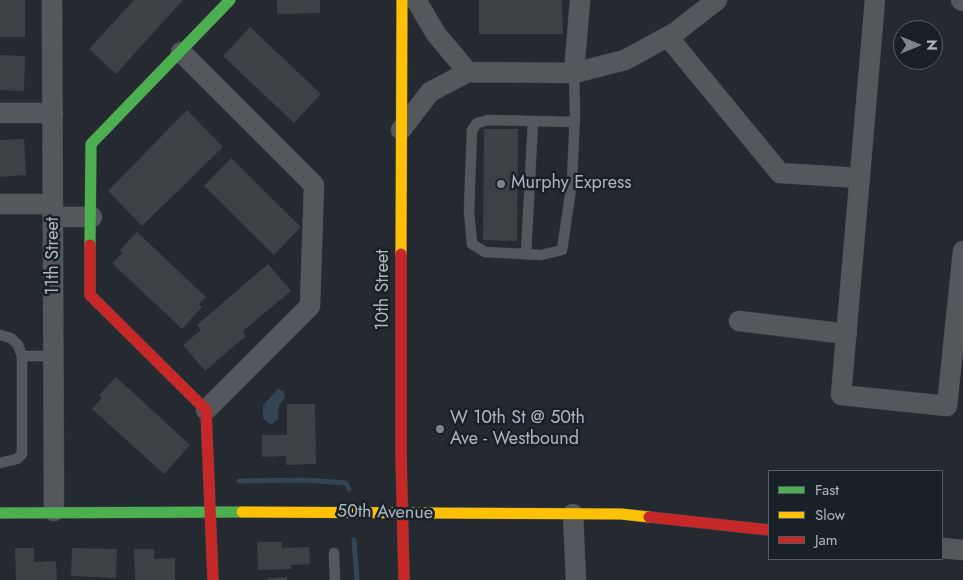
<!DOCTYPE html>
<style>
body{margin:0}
#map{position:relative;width:963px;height:580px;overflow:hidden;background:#242a2f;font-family:Jost,sans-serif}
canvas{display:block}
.legend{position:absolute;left:768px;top:470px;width:175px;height:90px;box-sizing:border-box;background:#192128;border:1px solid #545d65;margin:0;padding:6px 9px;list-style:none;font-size:15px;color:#adb7c1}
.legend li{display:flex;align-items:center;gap:10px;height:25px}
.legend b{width:25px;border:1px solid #545d65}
.north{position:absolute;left:893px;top:20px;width:50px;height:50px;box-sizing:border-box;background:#192128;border:1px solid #545d65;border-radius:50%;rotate:90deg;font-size:14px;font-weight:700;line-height:20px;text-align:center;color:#adb7c1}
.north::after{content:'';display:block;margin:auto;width:18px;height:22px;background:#7d868e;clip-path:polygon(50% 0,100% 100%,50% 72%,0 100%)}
</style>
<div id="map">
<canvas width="963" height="580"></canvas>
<ul class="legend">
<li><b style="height:6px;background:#4caf50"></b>Fast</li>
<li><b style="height:6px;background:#ffc107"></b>Slow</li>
<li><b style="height:6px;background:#c62828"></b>Jam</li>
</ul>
<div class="north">N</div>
</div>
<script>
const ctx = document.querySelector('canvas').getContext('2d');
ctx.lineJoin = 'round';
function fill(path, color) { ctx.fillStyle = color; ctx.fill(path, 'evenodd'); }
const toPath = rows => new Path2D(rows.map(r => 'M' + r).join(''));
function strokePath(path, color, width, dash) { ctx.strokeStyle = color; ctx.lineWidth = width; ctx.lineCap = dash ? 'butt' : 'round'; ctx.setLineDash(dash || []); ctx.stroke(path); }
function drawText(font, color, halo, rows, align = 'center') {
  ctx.font = font + ' Jost,sans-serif'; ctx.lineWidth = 5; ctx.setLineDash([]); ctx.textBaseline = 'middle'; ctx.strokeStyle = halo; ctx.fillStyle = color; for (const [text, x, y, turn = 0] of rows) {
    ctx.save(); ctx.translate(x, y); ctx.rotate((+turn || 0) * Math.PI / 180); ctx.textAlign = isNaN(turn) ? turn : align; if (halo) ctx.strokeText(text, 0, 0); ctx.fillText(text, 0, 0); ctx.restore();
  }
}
const water = toPath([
 [278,389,284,391,285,398,279,405,278,419,272,424,268,423,263,418,263,405]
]);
const stream = toPath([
 [239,481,306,480,346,483,349,489],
 [354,540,357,580]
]);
const building = toPath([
 [0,0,25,0,25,37,0,37],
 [134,0,183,0,116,74,89,49],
 [277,0,320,0,320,13,277,14],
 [479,0,562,0,563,34,479,34],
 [250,27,321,94,294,123,223,56],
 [0,55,25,56,24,91,0,90],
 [187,110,223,147,142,226,108,191],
 [484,129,518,129,517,241,483,240],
 [24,139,26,175,0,177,0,140],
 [231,158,301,227,274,255,204,186],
 [137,232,206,297,199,304,202,307,182,329,112,263,122,253,120,250],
 [268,264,291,291,243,331,246,336,205,371,183,345,201,330,197,325],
 [116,377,190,445,164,474,92,409,102,398,99,395],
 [287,404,315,404,316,464,286,465,286,456,262,457,262,435,287,435],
 [257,542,282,542,282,548,309,547,310,564,291,565,291,569,258,570],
 [15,548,34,548,34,562,56,561,57,580,16,580],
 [72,548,117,549,116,578,71,576],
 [134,549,154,549,154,559,175,558,175,580,135,580],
 [287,577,287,580,268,580,268,578]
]);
const lane = toPath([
 [574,73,575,113,572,182,562,250,541,255,485,252,472,244,469,211,472,130,477,123,488,120,575,122],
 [526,254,533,121],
 [0,335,11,338,18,345,22,356],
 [0,463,17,459,22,454,22,356,54,356],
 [334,553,335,580]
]);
const street = toPath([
 [52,0,54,511],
 [416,0,436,34,468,72],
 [875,0,841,395,947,406,963,251],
 [961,0,963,1],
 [668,37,780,173,860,178],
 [181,52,314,185,310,306,206,410],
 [574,73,580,0],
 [0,113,53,113],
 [401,130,430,92,468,72,574,73,625,60,676,32,717,0],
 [0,204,53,204],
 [53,217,92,217],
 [739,321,847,334],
 [573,514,576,580],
 [942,548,963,550]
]);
const fast = toPath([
 [90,245,91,144,230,0],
 [0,513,242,512]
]);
const slow = toPath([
 [401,254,402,0],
 [242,512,621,514,649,517]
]);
const jam = toPath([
 [90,245,90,295,206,410,213,580],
 [401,254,401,453,404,580],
 [649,517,769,530]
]);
const markers = [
 [501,184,5,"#7d868e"],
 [440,429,5,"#7d868e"]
];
const poiNames = [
 ["Murphy Express",511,184],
 ["W 10th St @ 50th",450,419],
 ["Ave - Westbound",450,440]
];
const streetNames = [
 ["11th Street",54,256,-90],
 ["10th Street",384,290,-90],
 ["50th Avenue",385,513,1]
];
fill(water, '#334555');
strokePath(stream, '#334555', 5);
fill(building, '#3c4146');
strokePath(lane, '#404448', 11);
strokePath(street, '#404448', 21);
strokePath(fast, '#404448', 12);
strokePath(slow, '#404448', 12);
strokePath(jam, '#404448', 12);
strokePath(lane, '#54585d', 10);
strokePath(street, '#54585d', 20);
strokePath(fast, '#4caf50', 11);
strokePath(slow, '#ffc107', 11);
strokePath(jam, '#c62828', 11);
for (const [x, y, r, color] of markers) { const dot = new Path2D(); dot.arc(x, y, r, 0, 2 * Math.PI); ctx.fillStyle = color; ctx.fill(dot); strokePath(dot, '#192128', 2); }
drawText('18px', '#adb7c1', '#192128', poiNames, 'left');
drawText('18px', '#adb7c1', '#192128', streetNames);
</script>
